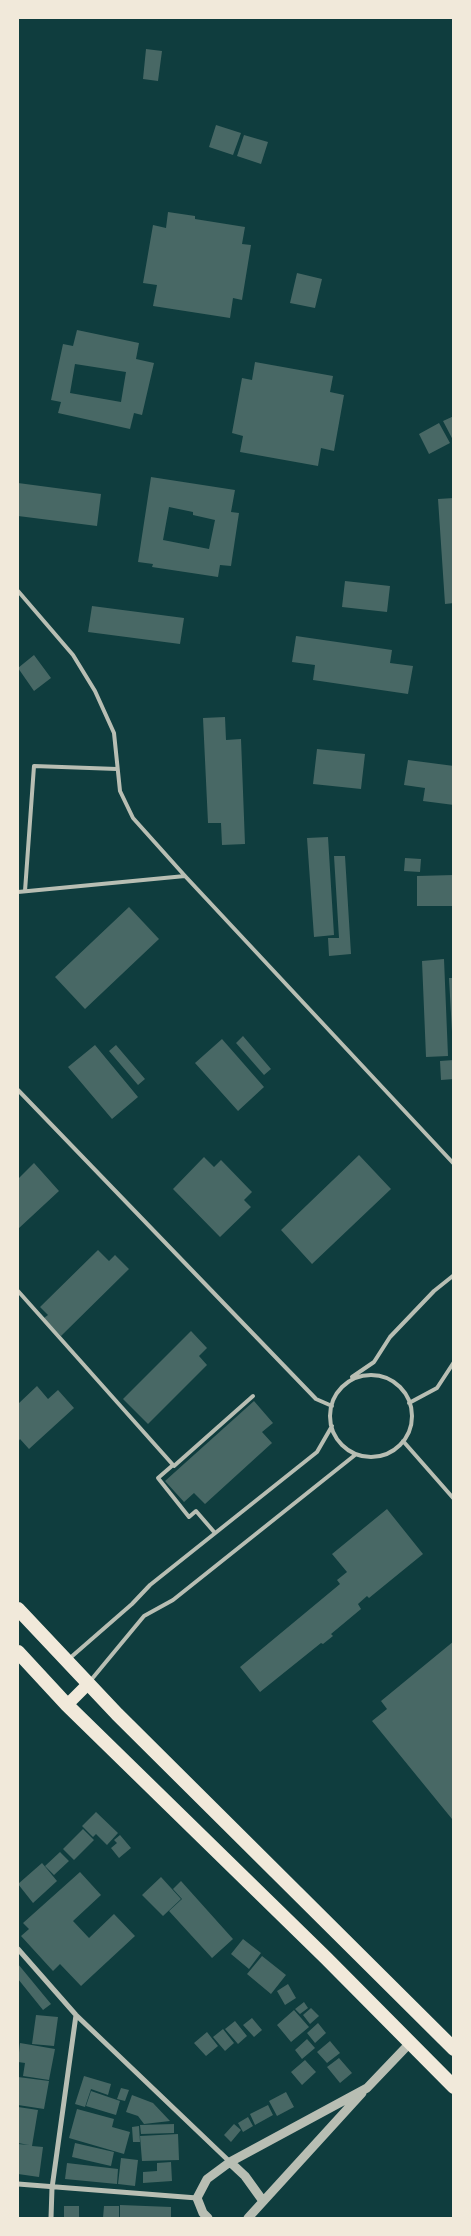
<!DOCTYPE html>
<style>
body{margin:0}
#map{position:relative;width:471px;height:2236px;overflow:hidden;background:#0f3d3e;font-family:Roboto,sans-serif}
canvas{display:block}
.frame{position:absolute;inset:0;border:19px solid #f1e9da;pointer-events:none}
</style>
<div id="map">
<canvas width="471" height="2236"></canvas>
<div class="frame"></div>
</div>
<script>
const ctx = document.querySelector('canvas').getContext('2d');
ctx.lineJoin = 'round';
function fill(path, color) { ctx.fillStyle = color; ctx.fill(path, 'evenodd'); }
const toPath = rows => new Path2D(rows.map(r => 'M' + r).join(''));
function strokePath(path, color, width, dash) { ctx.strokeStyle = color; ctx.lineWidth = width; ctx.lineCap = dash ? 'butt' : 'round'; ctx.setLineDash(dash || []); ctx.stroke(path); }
const building = toPath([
 [146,49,162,51,158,81,143,79],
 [216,125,241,133,233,155,209,147],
 [244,135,268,142,261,164,237,156],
 [168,212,195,216,195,219,245,227,242,244,251,245,242,300,233,298,230,318,153,306,157,285,143,283,153,225,166,228],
 [297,273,322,279,315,308,290,303],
 [77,330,139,343,136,359,154,363,142,415,134,413,130,429,58,413,61,402,51,400,63,344,73,346],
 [75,364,126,372,121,402,70,393],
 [255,362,333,376,330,392,344,395,334,451,321,448,318,466,240,452,243,436,232,433,242,378,252,380],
 [454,416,454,442,443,421],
 [439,423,450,443,429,454,419,434],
 [151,477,235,490,231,512,239,513,231,566,220,565,218,577,152,567,153,564,138,562],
 [169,507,193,512,193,515,215,520,209,549,163,540],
 [18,483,101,494,97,526,18,516],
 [454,498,454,603,445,604,438,499],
 [345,581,390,586,387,612,342,607],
 [92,606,184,618,180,644,88,632],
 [296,636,392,650,390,663,413,666,408,694,313,680,315,665,292,662],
 [34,655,51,678,34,691,18,668],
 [225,717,226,740,241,739,245,844,222,845,221,823,208,823,203,718],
 [317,749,365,754,361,789,313,784],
 [408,760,454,766,454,805,423,801,425,788,404,785],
 [328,837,334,935,314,937,307,838],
 [334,856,345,856,351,954,329,956,328,938,339,938],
 [405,858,421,859,420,872,404,871],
 [454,875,454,906,417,906,417,876],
 [129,907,159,939,85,1009,55,977],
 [444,959,448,1056,426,1057,422,961],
 [449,978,454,978,454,1032,452,1032],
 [243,1036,271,1069,264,1075,236,1043],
 [222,1039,264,1087,238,1111,195,1063],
 [95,1045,138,1097,112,1119,68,1067],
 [116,1045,145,1079,138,1085,109,1051],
 [454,1060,454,1079,441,1080,440,1061],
 [359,1155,391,1189,312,1264,281,1230],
 [204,1157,214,1167,221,1160,252,1192,244,1200,251,1207,220,1237,173,1189],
 [34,1163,59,1191,18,1229,18,1179],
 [98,1250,109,1261,115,1255,129,1269,61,1336,44,1318,48,1315,40,1307],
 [191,1331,207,1348,199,1356,207,1365,148,1424,123,1399],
 [37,1386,48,1399,58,1390,74,1408,29,1449,20,1439,18,1442,18,1404],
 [254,1401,273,1423,262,1432,272,1443,205,1504,194,1493,184,1502,165,1481],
 [387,1509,423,1554,369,1598,367,1596,358,1604,361,1609,331,1634,333,1636,323,1644,321,1643,260,1692,240,1667,340,1584,337,1580,347,1572,332,1554],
 [454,1641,454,1818,452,1819,372,1721,387,1709,381,1701],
 [96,1812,118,1833,107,1845,96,1834,93,1837,82,1826],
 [83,1829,94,1840,74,1860,63,1849],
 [120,1835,131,1848,119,1858,111,1848,117,1843,114,1840],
 [60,1852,69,1861,54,1875,45,1866],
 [42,1863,57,1881,33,1903,18,1884],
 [80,1872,101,1895,73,1921,89,1938,114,1914,135,1936,81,1986,60,1964,53,1971,21,1936,29,1929,23,1923],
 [161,1877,181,1899,163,1916,142,1895],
 [181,1881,233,1939,212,1958,169,1911,182,1899,173,1889],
 [243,1939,261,1953,249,1969,231,1954],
 [262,1956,286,1975,271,1994,247,1974],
 [18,1964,51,2004,43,2010,18,1979],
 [288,1984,296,1998,285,2005,277,1991],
 [304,2002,308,2008,300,2014,295,2009],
 [311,2008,319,2016,310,2024,303,2015],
 [294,2010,309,2027,291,2042,277,2025],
 [36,2015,58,2017,54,2046,32,2044],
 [252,2018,262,2030,254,2037,243,2025],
 [235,2021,247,2036,238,2044,225,2029],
 [318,2023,326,2033,315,2043,307,2033],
 [223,2029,234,2043,225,2051,213,2037],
 [207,2032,218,2046,206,2056,194,2043],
 [307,2039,315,2048,302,2059,295,2050],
 [330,2041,340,2053,327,2063,317,2052],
 [20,2043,55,2049,49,2080,23,2076,25,2063,18,2062],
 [339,2058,352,2073,340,2083,327,2067],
 [305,2060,316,2072,302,2085,291,2072],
 [84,2076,111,2084,108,2095,91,2089,85,2107,75,2104],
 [18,2077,49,2081,44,2109,18,2105],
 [121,2088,129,2090,125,2101,117,2099],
 [91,2091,120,2101,116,2115,86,2106],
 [286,2092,294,2107,277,2116,269,2101],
 [132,2095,153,2103,170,2121,144,2124,138,2116,126,2112],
 [268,2105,273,2115,255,2125,250,2114],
 [18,2107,38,2110,32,2146,43,2147,39,2177,18,2174,18,2144,29,2145,18,2143],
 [77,2109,114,2119,112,2127,130,2132,124,2154,69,2138],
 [248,2117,253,2126,243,2132,238,2123],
 [174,2124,174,2133,141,2134,140,2125],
 [234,2124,241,2130,231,2142,224,2135],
 [139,2126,140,2142,133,2142,132,2127],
 [178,2134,179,2160,142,2161,140,2136],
 [75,2143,114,2152,111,2166,72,2157],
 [121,2158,138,2160,135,2186,118,2184],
 [171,2162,172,2181,143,2183,143,2172,157,2171,157,2163],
 [67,2163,118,2169,117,2184,65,2179],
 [120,2205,171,2207,171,2218,120,2218],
 [64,2206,79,2206,79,2218,64,2218],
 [104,2206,119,2206,119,2218,103,2218]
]);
const service = toPath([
 [18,591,73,655,95,691,114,733,120,791,133,818,185,876,454,1164],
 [25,891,34,766,117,769],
 [18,892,185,876],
 [18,1090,316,1399,332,1406],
 [18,1291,174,1466,253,1396],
 '330 1416a41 41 0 1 1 82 0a41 41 0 1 1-82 0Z',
 [352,1377,374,1362,390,1337,434,1291,454,1275],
 [409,1403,437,1388,454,1362],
 [403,1441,454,1499],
 [173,1465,158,1478,189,1517,196,1511,215,1533],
 [70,1658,132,1604,150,1585,317,1452,332,1426],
 [91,1680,144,1616,173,1600,355,1455]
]);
const minor = toPath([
 [18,1949,76,2015,230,2162],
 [18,2184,197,2198],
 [51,2218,52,2188,76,2015]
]);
const tertiary = toPath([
 [230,2162,367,2088,409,2044],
 [208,2218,203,2213,197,2198,207,2179,230,2162,245,2176,263,2201],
 [248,2218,362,2093]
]);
const primary = toPath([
 [67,1705,88,1684]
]);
const trunk = toPath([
 [18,1609,117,1714,454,2049],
 [18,1652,67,1705,326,1958,454,2087]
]);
fill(building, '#486865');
strokePath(service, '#b8beb3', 4);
strokePath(minor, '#b8beb3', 5);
strokePath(tertiary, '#b8beb3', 9);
strokePath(primary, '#f1e9da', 12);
strokePath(trunk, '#f1e9da', 14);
</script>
